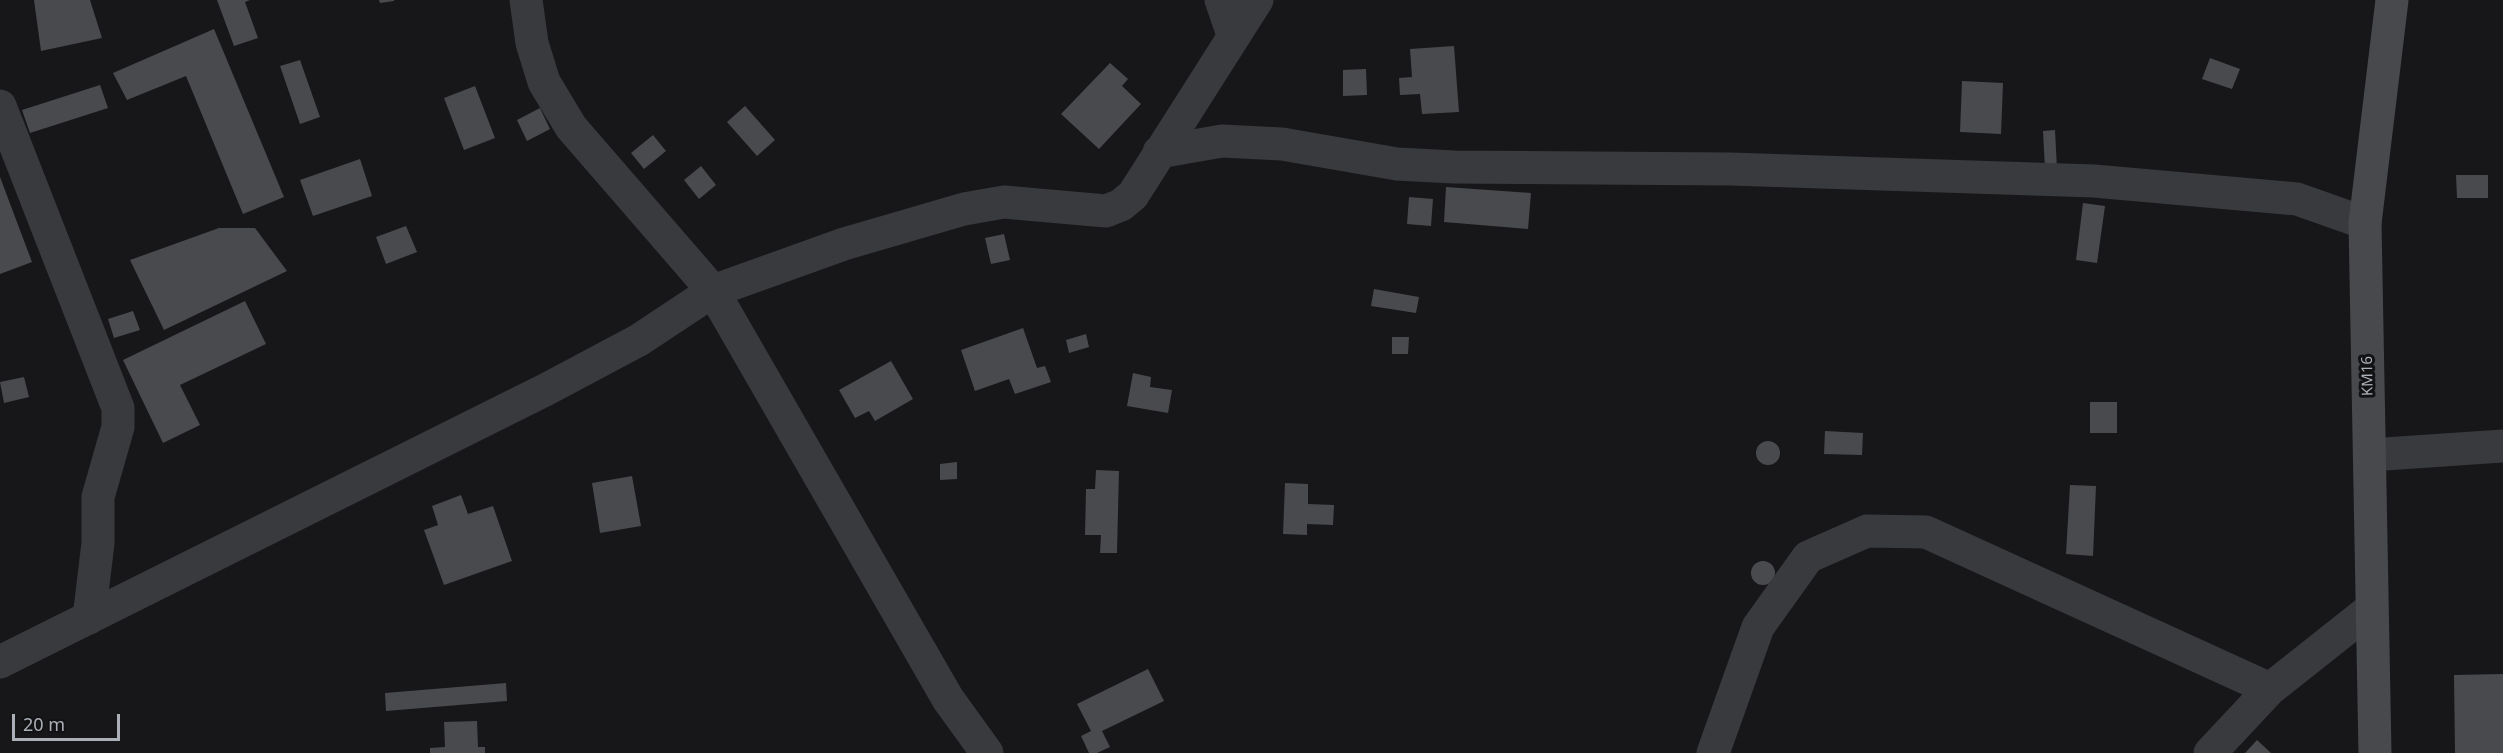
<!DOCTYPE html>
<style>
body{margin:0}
#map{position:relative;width:2503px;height:753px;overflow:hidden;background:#171719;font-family:"Noto Sans",sans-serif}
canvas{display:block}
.scale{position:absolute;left:12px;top:714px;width:108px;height:27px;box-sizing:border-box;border:3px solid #abafb7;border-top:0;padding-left:8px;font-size:18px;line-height:21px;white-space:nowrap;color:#abafb7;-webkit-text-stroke:4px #121214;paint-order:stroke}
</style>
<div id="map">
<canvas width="2503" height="753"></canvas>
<div class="scale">20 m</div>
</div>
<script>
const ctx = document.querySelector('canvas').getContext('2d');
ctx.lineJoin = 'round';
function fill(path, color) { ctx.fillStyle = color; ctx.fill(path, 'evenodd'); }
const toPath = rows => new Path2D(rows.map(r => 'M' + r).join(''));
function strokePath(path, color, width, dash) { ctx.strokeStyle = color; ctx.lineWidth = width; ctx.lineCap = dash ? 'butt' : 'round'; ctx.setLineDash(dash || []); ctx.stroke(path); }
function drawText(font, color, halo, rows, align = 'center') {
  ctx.font = font + ' "Noto Sans",sans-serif'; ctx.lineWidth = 6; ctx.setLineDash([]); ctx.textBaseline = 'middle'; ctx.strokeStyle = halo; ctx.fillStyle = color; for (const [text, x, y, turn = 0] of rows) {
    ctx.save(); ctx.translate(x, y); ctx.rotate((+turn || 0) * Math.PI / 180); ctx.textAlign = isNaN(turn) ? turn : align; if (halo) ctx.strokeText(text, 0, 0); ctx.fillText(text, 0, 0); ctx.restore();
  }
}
const building = toPath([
 [34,0,90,0,102,38,41,51],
 [217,0,250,0,245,2,258,38,234,46],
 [379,0,394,0,394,1,380,3],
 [214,29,284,197,243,214,186,76,127,100,113,73],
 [1454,46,1459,112,1422,114,1420,94,1400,95,1399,78,1412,77,1410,49],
 [2210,58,2240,69,2232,89,2202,79],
 [300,60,320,117,300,124,280,66],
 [1110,63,1128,79,1122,86,1141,104,1099,149,1061,114],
 [1366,69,1367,95,1343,96,1343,70],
 [1962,81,2003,83,2001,134,1960,132],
 [100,85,108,108,30,133,22,110],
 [475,86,495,138,464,150,444,98],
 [745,106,775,140,757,156,727,122],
 [540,108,550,129,527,141,517,120],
 [2055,130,2057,169,2045,169,2043,131],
 [653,135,666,151,644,169,631,153],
 [360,159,372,196,313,216,300,180],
 [701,166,716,185,699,199,684,180],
 [2456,175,2488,175,2488,198,2457,198],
 [0,177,32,262,0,274],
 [1446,187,1531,193,1528,229,1444,222],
 [1409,197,1433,199,1431,226,1407,224],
 [2083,203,2105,206,2097,263,2076,260],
 [406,226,417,252,386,264,376,237],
 [219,228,255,228,287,271,164,330,130,260],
 [1004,234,1010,260,991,264,985,238],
 [1374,289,1419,297,1416,313,1371,306],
 [245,301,266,344,180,385,200,425,163,443,123,360],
 [133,311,140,330,114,338,108,319],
 [1023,328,1037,368,1045,366,1051,382,1015,394,1009,379,975,391,961,350],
 [1086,334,1089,347,1069,353,1066,340],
 [1392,337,1409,337,1408,354,1392,354],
 [891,361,913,399,875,421,869,411,855,418,839,390],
 [1133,373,1151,377,1150,387,1172,390,1168,413,1127,406],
 [24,377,29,397,4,403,0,382],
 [2090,402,2117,402,2117,433,2090,433],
 [1825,431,1863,433,1862,455,1824,454],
 '1756 453a12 12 0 1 1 24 0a12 12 0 1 1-24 0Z',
 [957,462,957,479,940,480,940,464],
 [1096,470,1119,471,1117,553,1100,553,1101,535,1085,535,1086,489,1095,489],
 [632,476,641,526,600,533,592,483],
 [1285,483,1308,484,1308,504,1334,505,1333,525,1307,524,1307,535,1283,534],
 [2070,485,2096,486,2093,556,2066,554],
 [461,495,468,514,493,506,512,561,444,585,424,530,438,525,432,506],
 '1751 573a12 12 0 1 1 24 0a12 12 0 1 1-24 0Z',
 [1148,669,1164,701,1102,731,1110,747,1097,753,1089,753,1081,736,1091,731,1077,704],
 [2503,674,2503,753,2455,753,2454,675],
 [506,683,507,701,386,711,385,693],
 [477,721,478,747,485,747,485,753,430,753,430,748,445,747,444,722],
 [2257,740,2271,753,2245,753]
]);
const street = toPath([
 [526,0,532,43,544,82,571,127,713,291,948,699,987,753],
 [1221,0,1233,35],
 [0,106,118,408,118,427,98,497,98,543,89,618],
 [1159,152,1222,141,1282,144,1397,164,1454,167,1730,169,2094,181,2297,199,2365,223],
 [2370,455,2503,446],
 [0,662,547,389,639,340,713,291,844,244,964,209,1004,202,1106,211,1121,205,1133,195,1257,0],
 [1713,753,1758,627,1808,557,1867,531,1926,532,2270,689],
 [2210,753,2270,689,2371,609]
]);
const secondary = toPath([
 [2375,753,2365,223,2392,0]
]);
const streetNames = [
 ["KM16",2368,376,-91]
];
fill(building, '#494a4e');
strokePath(street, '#393a3d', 33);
strokePath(secondary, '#47494d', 33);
drawText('15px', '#abafb7', '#121214', streetNames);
</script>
